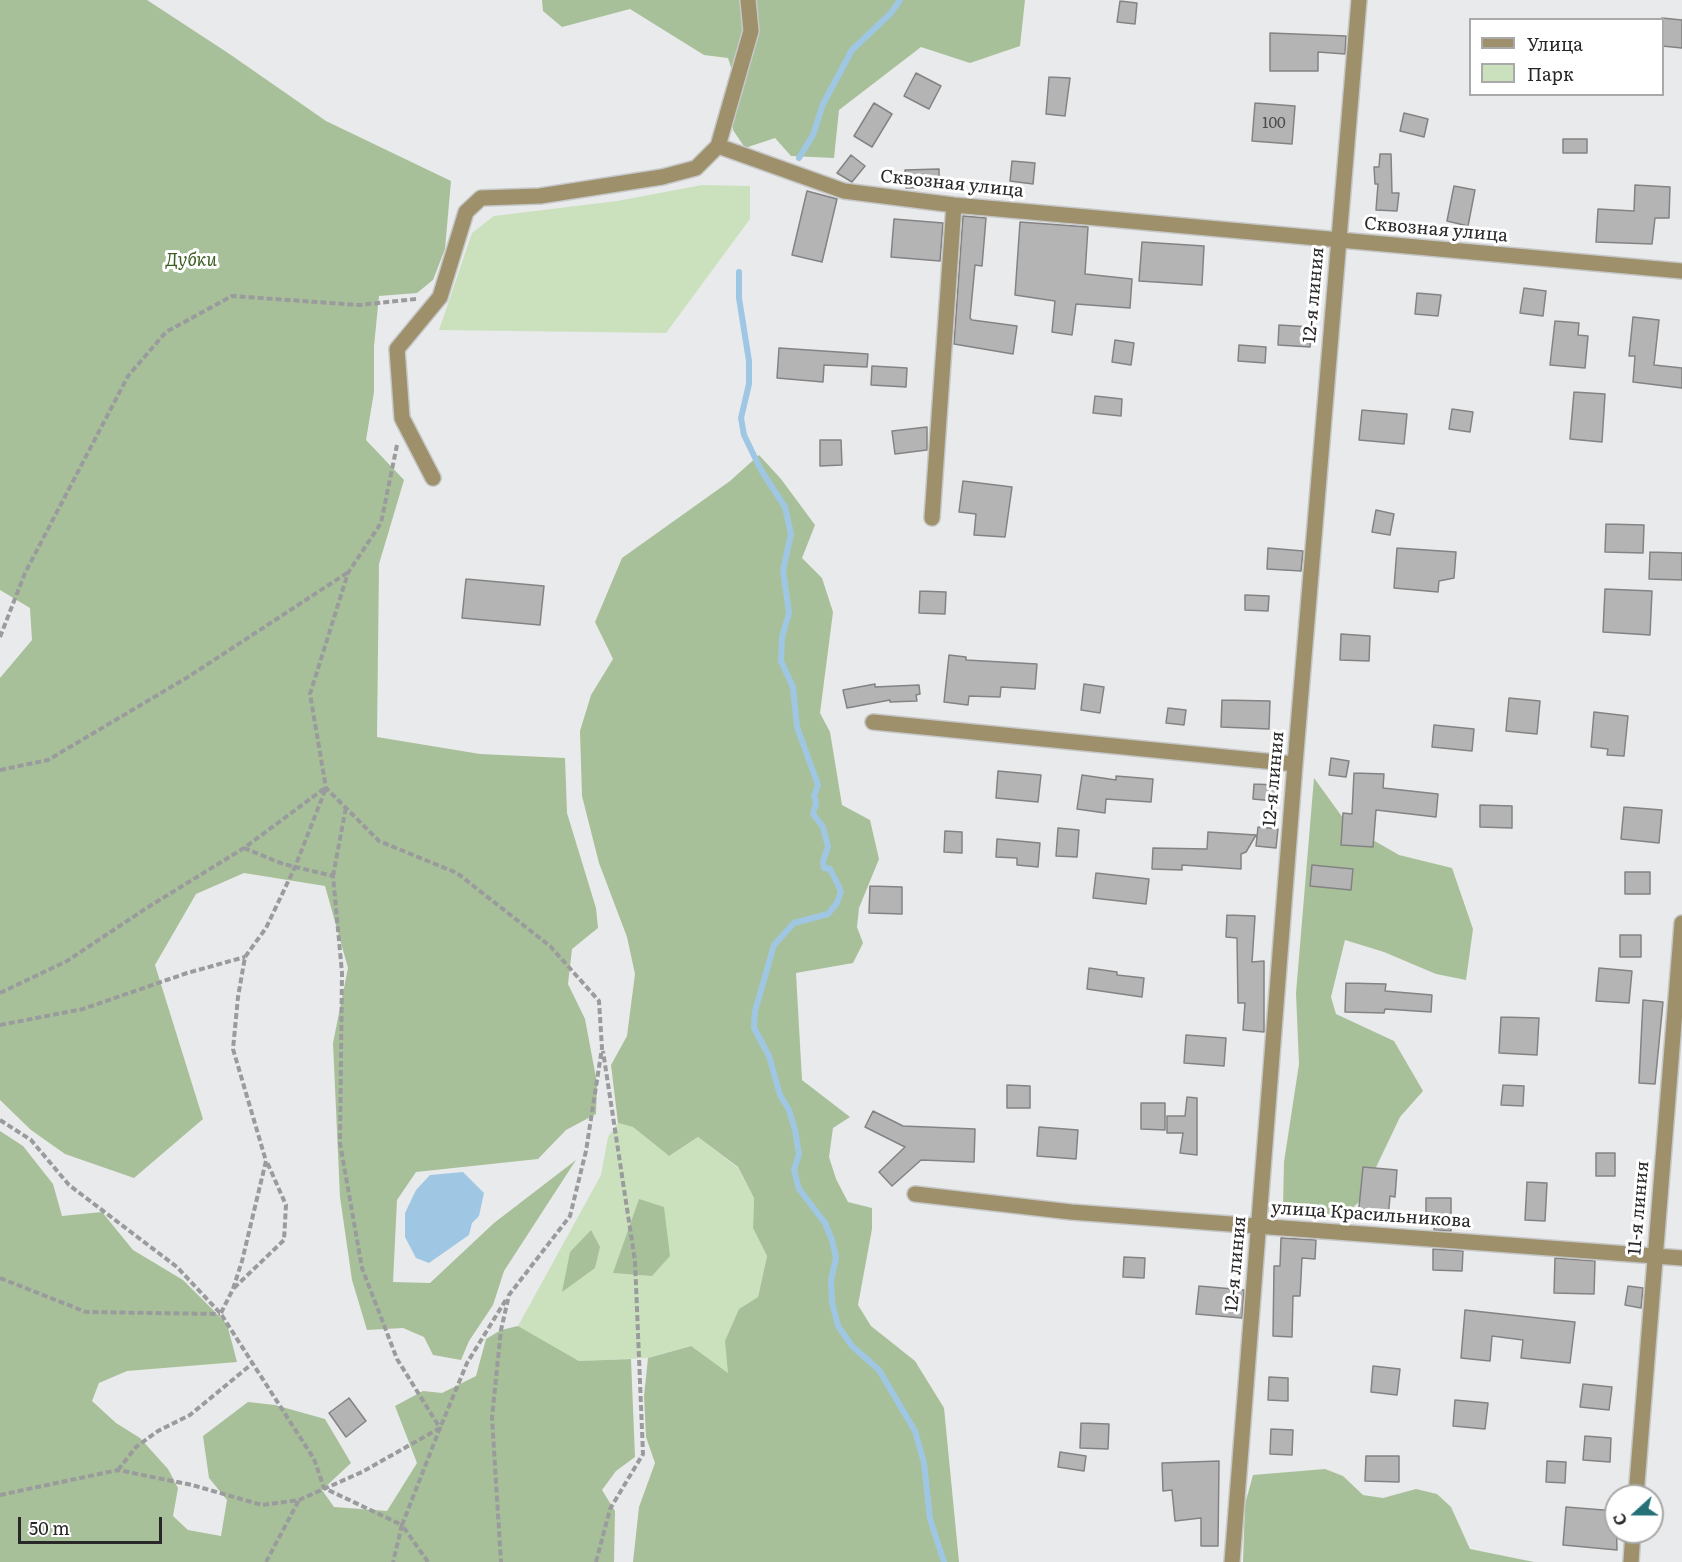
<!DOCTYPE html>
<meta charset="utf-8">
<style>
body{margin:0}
#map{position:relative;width:1682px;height:1562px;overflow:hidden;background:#e9eaeb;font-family:Literata,serif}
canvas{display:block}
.legend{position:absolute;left:1469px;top:18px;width:195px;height:78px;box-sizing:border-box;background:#fff;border:2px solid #a9a9a9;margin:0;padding:8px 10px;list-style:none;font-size:18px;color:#282829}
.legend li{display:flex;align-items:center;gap:12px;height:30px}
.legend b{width:30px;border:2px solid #a9a9a9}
.north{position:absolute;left:1604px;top:1484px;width:60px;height:60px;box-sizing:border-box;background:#fff;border:2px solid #a9a9a9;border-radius:50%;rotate:249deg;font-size:16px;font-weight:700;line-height:24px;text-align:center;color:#282829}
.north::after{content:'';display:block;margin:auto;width:21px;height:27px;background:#256f77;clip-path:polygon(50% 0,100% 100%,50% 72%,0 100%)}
.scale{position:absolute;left:18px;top:1517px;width:144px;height:27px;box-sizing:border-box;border:3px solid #282829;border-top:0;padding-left:8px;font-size:18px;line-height:21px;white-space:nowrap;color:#282829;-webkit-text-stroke:4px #fff;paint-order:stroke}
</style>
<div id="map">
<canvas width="1682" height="1562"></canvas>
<ul class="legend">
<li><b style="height:8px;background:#9d906b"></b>Улица</li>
<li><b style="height:16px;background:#cbe1be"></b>Парк</li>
</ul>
<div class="north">С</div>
<div class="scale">50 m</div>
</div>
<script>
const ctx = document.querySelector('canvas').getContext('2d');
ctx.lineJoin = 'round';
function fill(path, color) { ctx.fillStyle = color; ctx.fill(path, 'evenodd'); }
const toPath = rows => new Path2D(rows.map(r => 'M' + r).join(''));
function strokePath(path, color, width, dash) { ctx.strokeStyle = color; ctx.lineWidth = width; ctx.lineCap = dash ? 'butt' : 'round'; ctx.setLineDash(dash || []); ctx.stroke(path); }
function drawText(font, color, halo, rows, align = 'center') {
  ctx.font = font + ' Literata,serif'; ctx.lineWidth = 6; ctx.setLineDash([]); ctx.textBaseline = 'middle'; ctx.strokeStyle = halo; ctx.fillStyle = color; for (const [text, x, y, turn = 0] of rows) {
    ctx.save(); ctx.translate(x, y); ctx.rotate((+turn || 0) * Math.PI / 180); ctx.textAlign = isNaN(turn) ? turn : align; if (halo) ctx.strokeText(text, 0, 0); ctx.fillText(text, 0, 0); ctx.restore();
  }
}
const green = toPath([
 [702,185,750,186,750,219,666,333,439,330,472,233,494,216,617,201],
 [618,1123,633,1127,669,1156,698,1137,738,1168,754,1198,753,1228,767,1256,758,1297,739,1309,729,1374,690,1346,648,1358,579,1361,518,1326,601,1175,608,1137]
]);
const forest = toPath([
 [0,0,147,0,228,53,326,121,451,181,445,249,433,280,417,293,379,296,374,346,374,392,366,440,404,480,379,564,377,737,480,754,565,758,567,813,596,908,598,928,572,949,568,984,585,1019,597,1083,596,1114,566,1130,538,1159,416,1172,397,1200,393,1282,430,1283,494,1223,576,1160,504,1271,493,1305,469,1341,461,1360,433,1355,424,1337,403,1328,367,1330,352,1280,340,1197,333,1043,348,968,325,886,244,873,196,894,155,965,203,1119,134,1178,65,1154,31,1130,0,1100,0,678,32,640,30,608,0,590],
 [542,0,1025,0,1020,46,970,63,921,47,839,110,834,158,791,156,775,138,745,148,733,130,732,112,738,89,728,58,704,55,630,9,562,27,543,11],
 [759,455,781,479,815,525,802,558,822,578,833,612,820,713,830,732,842,805,870,820,879,859,859,908,857,927,863,943,853,963,796,973,802,1080,850,1117,833,1128,829,1157,836,1179,848,1202,872,1208,872,1229,858,1305,871,1326,915,1361,944,1408,959,1562,633,1562,639,1507,655,1463,646,1437,644,1396,648,1358,691,1346,728,1373,725,1341,739,1309,758,1297,767,1256,753,1228,754,1198,738,1167,698,1137,669,1156,633,1127,618,1123,611,1065,627,1036,635,974,627,937,599,863,582,796,580,731,591,695,613,659,595,622,622,558,730,481],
 [1314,778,1343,818,1359,832,1399,855,1452,868,1473,929,1466,980,1436,974,1384,952,1345,940,1331,997,1336,1014,1394,1041,1423,1091,1400,1117,1360,1201,1348,1212,1326,1216,1283,1208,1284,1162,1299,1064,1296,993],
 [0,1131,23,1146,53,1184,62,1216,102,1212,133,1250,183,1280,227,1324,237,1362,127,1371,99,1383,92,1401,116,1423,140,1438,168,1469,178,1488,173,1516,188,1530,221,1536,227,1500,209,1478,203,1436,248,1402,275,1405,325,1419,351,1463,322,1490,334,1507,387,1511,417,1463,395,1406,423,1391,442,1393,476,1376,486,1339,501,1330,518,1326,579,1361,631,1359,635,1457,616,1471,602,1490,615,1511,614,1562,0,1562],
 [639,1199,664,1207,670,1256,652,1276,613,1273],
 [591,1230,600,1247,595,1268,562,1292,570,1252],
 [1325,1469,1343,1476,1363,1495,1383,1498,1416,1489,1437,1494,1451,1507,1470,1549,1534,1562,1243,1562,1245,1504,1253,1475]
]);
const water = toPath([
 [463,1172,484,1193,479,1216,472,1223,469,1235,429,1263,416,1258,405,1237,405,1213,416,1190,430,1175]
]);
const stream = toPath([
 [799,158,813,135,823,104,852,50,891,13,900,0],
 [739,272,739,298,749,361,749,384,741,418,744,435,761,470,785,507,791,534,783,570,789,613,782,637,781,661,793,687,797,727,818,785,814,796,816,803,813,814,823,827,828,847,823,861,824,868,830,869,841,891,837,903,828,914,794,923,774,945,755,1011,754,1028,769,1056,780,1095,789,1110,795,1130,799,1154,794,1170,799,1189,825,1223,832,1240,836,1258,831,1280,832,1302,838,1326,852,1346,879,1370,915,1431,924,1463,930,1519,944,1562]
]);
const building = toPath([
 [1120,1,1137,3,1135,24,1117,22,1120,1],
 [1662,18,1682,20,1682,48,1662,46,1662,18],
 [1270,33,1346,36,1345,54,1318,52,1318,71,1270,71,1270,33],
 [916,73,941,86,929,109,904,96,916,73],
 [1049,77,1070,78,1065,116,1046,114,1049,77],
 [874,103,892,114,872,147,854,136,874,103],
 [1255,103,1295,106,1292,144,1252,141,1255,103],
 [1404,113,1428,119,1424,137,1400,131,1404,113],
 [1563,139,1587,139,1587,153,1563,153,1563,139],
 [1380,154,1391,154,1392,193,1399,193,1397,211,1376,210,1378,184,1375,184,1374,167,1379,167,1380,154],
 [851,155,865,166,852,182,837,173,851,155],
 [1012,161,1035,163,1033,184,1010,181,1012,161],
 [939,169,939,187,906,188,905,170,939,169],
 [1635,185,1670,187,1669,218,1655,218,1652,244,1596,242,1598,209,1634,211,1635,185],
 [1454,186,1475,190,1468,226,1447,221,1454,186],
 [807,191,837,199,822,262,792,255,807,191],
 [963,216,986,218,982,266,975,265,970,318,972,320,1017,326,1013,354,954,344,963,216],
 [894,219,943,223,940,261,891,257,894,219],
 [1020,222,1088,227,1085,274,1132,279,1130,308,1076,304,1072,335,1052,332,1055,301,1015,295,1020,222],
 [1142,242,1204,246,1202,285,1139,281,1142,242],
 [1524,288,1546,291,1543,316,1520,313,1524,288],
 [1417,293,1441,295,1438,316,1415,314,1417,293],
 [1633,317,1659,320,1654,365,1682,368,1682,388,1633,382,1635,356,1629,356,1633,317],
 [1555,321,1579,323,1578,335,1588,336,1585,368,1550,365,1555,321],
 [1279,325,1312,327,1310,347,1278,345,1279,325],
 [1115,340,1134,343,1131,365,1112,362,1115,340],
 [1239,345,1266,347,1265,363,1238,361,1239,345],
 [779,348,868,354,867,367,824,365,823,382,777,378,779,348],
 [872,366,907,368,906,387,871,385,872,366],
 [1574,392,1605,394,1602,442,1570,439,1574,392],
 [1095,396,1122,399,1121,416,1093,413,1095,396],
 [1452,409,1473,412,1470,432,1449,429,1452,409],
 [1362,410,1407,414,1404,444,1359,440,1362,410],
 [927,427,927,450,895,454,892,431,927,427],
 [820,440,841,440,842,465,820,466,820,440],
 [963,481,1012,487,1005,537,974,535,976,514,959,512,963,481],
 [1376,510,1394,514,1390,535,1372,532,1376,510],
 [1606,524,1644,525,1643,553,1605,552,1606,524],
 [1268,548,1303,551,1301,571,1267,569,1268,548],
 [1397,548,1456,552,1454,578,1439,581,1438,592,1394,588,1397,548],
 [1650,552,1682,553,1682,580,1649,579,1650,552],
 [466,579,544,586,540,625,462,618,466,579],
 [1605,589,1652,591,1650,635,1603,632,1605,589],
 [920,591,946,592,945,614,919,613,920,591],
 [1245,595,1269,596,1268,611,1245,610,1245,595],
 [1341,634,1370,636,1369,661,1340,660,1341,634],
 [949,655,966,657,966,660,1037,664,1035,689,1001,687,1000,697,969,696,968,705,944,702,949,655],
 [875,684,875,687,919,685,920,694,916,695,917,701,890,702,890,700,847,708,843,690,875,684],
 [1084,684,1104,687,1100,713,1081,710,1084,684],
 [1509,698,1540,701,1537,734,1506,731,1509,698],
 [1222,700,1270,701,1269,729,1221,727,1222,700],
 [1168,708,1186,710,1184,725,1166,723,1168,708],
 [1594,712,1628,716,1624,756,1607,755,1608,749,1591,747,1594,712],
 [1434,725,1474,729,1472,751,1432,747,1434,725],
 [1331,758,1349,761,1346,777,1329,775,1331,758],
 [998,771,1041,775,1038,802,996,798,998,771],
 [1354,773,1384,774,1383,788,1438,794,1436,817,1376,810,1373,847,1341,845,1343,813,1352,814,1354,773],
 [1082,775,1116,780,1116,776,1153,779,1151,802,1106,799,1105,813,1077,809,1082,775],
 [1254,784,1275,785,1274,801,1253,799,1254,784],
 [1480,805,1512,806,1512,828,1480,827,1480,805],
 [1624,807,1662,810,1659,843,1621,839,1624,807],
 [1258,827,1278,829,1276,848,1256,846,1258,827],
 [1058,828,1079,830,1077,857,1056,856,1058,828],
 [945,831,962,832,962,853,944,852,945,831],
 [1208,832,1256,835,1246,852,1241,854,1241,869,1182,865,1182,870,1152,869,1153,848,1207,849,1208,832],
 [997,839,1040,843,1038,867,1017,865,1017,858,996,857,997,839],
 [1312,865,1353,869,1351,890,1310,886,1312,865],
 [1625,872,1650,872,1650,894,1625,894,1625,872],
 [1096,873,1149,879,1146,904,1093,898,1096,873],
 [870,886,902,887,902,914,869,913,870,886],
 [1227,915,1255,916,1252,962,1264,961,1264,1032,1243,1030,1245,1003,1238,1003,1237,938,1226,937,1227,915],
 [1620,935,1641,935,1641,957,1620,957,1620,935],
 [1089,968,1117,972,1117,975,1144,978,1142,997,1087,989,1089,968],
 [1599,968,1632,971,1629,1003,1596,1001,1599,968],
 [1346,983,1386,984,1385,991,1432,995,1431,1012,1385,1009,1384,1013,1345,1012,1346,983],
 [1643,1000,1663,1002,1655,1084,1639,1083,1643,1000],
 [1501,1017,1539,1018,1537,1055,1499,1053,1501,1017],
 [1186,1035,1226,1038,1224,1066,1184,1063,1186,1035],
 [1007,1085,1030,1086,1030,1108,1007,1108,1007,1085],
 [1503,1085,1524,1086,1523,1106,1501,1105,1503,1085],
 [1187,1097,1197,1098,1197,1155,1180,1153,1183,1133,1167,1133,1167,1116,1185,1116,1187,1097],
 [1141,1103,1165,1103,1165,1130,1141,1129,1141,1103],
 [873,1111,903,1126,975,1129,974,1162,921,1160,892,1186,879,1172,905,1147,865,1127,873,1111],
 [1039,1127,1078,1130,1076,1159,1037,1156,1039,1127],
 [1596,1153,1615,1153,1615,1176,1596,1176,1596,1153],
 [1363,1167,1397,1170,1395,1197,1390,1196,1388,1219,1358,1217,1363,1167],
 [1527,1182,1547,1183,1545,1221,1525,1220,1527,1182],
 [1426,1198,1451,1198,1451,1231,1434,1230,1435,1219,1426,1219,1426,1198],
 [1281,1238,1316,1240,1315,1259,1302,1258,1300,1296,1293,1296,1292,1337,1273,1336,1274,1266,1280,1266,1281,1238],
 [1433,1249,1463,1251,1462,1271,1433,1270,1433,1249],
 [1124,1257,1145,1258,1144,1278,1123,1277,1124,1257],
 [1555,1258,1595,1261,1594,1294,1554,1293,1555,1258],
 [1199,1286,1244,1290,1242,1318,1196,1314,1199,1286],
 [1628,1286,1643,1288,1641,1308,1625,1305,1628,1286],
 [1465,1310,1575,1322,1570,1363,1521,1358,1523,1340,1492,1336,1490,1361,1461,1358,1465,1310],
 [1373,1366,1400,1369,1397,1395,1371,1392,1373,1366],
 [1269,1377,1288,1378,1288,1401,1268,1400,1269,1377],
 [1583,1384,1612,1387,1609,1410,1580,1407,1583,1384],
 [349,1398,366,1421,346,1437,329,1413,349,1398],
 [1455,1400,1488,1403,1485,1429,1453,1426,1455,1400],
 [1081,1423,1109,1424,1108,1449,1080,1448,1081,1423],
 [1271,1429,1293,1430,1292,1455,1270,1454,1271,1429],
 [1585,1436,1611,1438,1610,1462,1583,1460,1585,1436],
 [1060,1452,1086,1456,1084,1471,1058,1467,1060,1452],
 [1366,1456,1399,1456,1399,1482,1365,1481,1366,1456],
 [1219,1461,1218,1546,1201,1546,1201,1518,1175,1521,1172,1490,1163,1491,1162,1463,1219,1461],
 [1547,1461,1566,1462,1565,1483,1546,1482,1547,1461],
 [1566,1507,1616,1511,1617,1550,1563,1545,1566,1507]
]);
const path = toPath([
 [397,445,381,523,348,573,310,694,326,788,379,841,457,873,550,946,599,1001,602,1048,586,1151,570,1216,509,1295,501,1330,492,1417,501,1562],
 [0,637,25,573,128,376,166,332,232,296,359,305,416,299],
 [0,770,48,760,188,677,347,573],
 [244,848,283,864,333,876,342,973,340,1143,362,1268,397,1359,440,1428,402,1525,428,1562],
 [333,876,346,807],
 [0,993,67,961,145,909,244,848,325,788],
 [0,1025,83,1009,187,973,245,957],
 [0,1120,31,1140,69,1185,177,1267,221,1314,314,1459,324,1488,402,1525,393,1562],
 [0,1278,86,1312,220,1314],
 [234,1288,284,1240,286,1205,267,1162],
 [221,1313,233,1289,242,1261,266,1161,233,1049,238,997,245,957,266,928,295,867,326,788],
 [118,1470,136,1447,158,1431,190,1415,253,1363],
 [0,1495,118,1470,192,1485,262,1505,299,1500,362,1472,440,1428,467,1363,507,1298],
 [266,1562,299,1500],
 [596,1562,610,1509,643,1454,635,1261,603,1051]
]);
const minor = toPath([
 [718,146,844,191,954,205,1682,271],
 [718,146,751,31,748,0],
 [433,478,402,418,397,349,440,297,466,212,481,198,540,196,662,177,696,168,718,146],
 [932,518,954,205],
 [873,722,1295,764],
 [915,1194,1071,1212,1682,1258],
 [1636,1496,1682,923],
 [1232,1562,1295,764,1359,0],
 [1631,1562,1633,1532]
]);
const numberNames = [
 ["100",1274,124]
];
const streetNames = [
 ["Сквозная улица",952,184,6],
 ["Сквозная улица",1436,230,5],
 ["12-я линия",1314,295,-85],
 ["12-я линия",1274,779,-85],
 ["11-я линия",1639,1208,-85],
 ["улица Красильникова",1371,1215,4],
 ["12-я линия",1236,1264,-85]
];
const parkNames = [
 ["Дубки",191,261]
];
fill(green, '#cbe1be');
fill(forest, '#a8c099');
fill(water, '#9fc7e4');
strokePath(stream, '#9fc7e4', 6);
fill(building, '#b5b4b5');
strokePath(building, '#848384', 1.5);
strokePath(minor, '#c6c7c8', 18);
strokePath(path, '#9a9b9c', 4, [6, 3]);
strokePath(minor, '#9d906b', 15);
drawText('15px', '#4b4b4c', null, numberNames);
drawText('18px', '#282829', '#fff', streetNames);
drawText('italic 18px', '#3f5f28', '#fff', parkNames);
</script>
